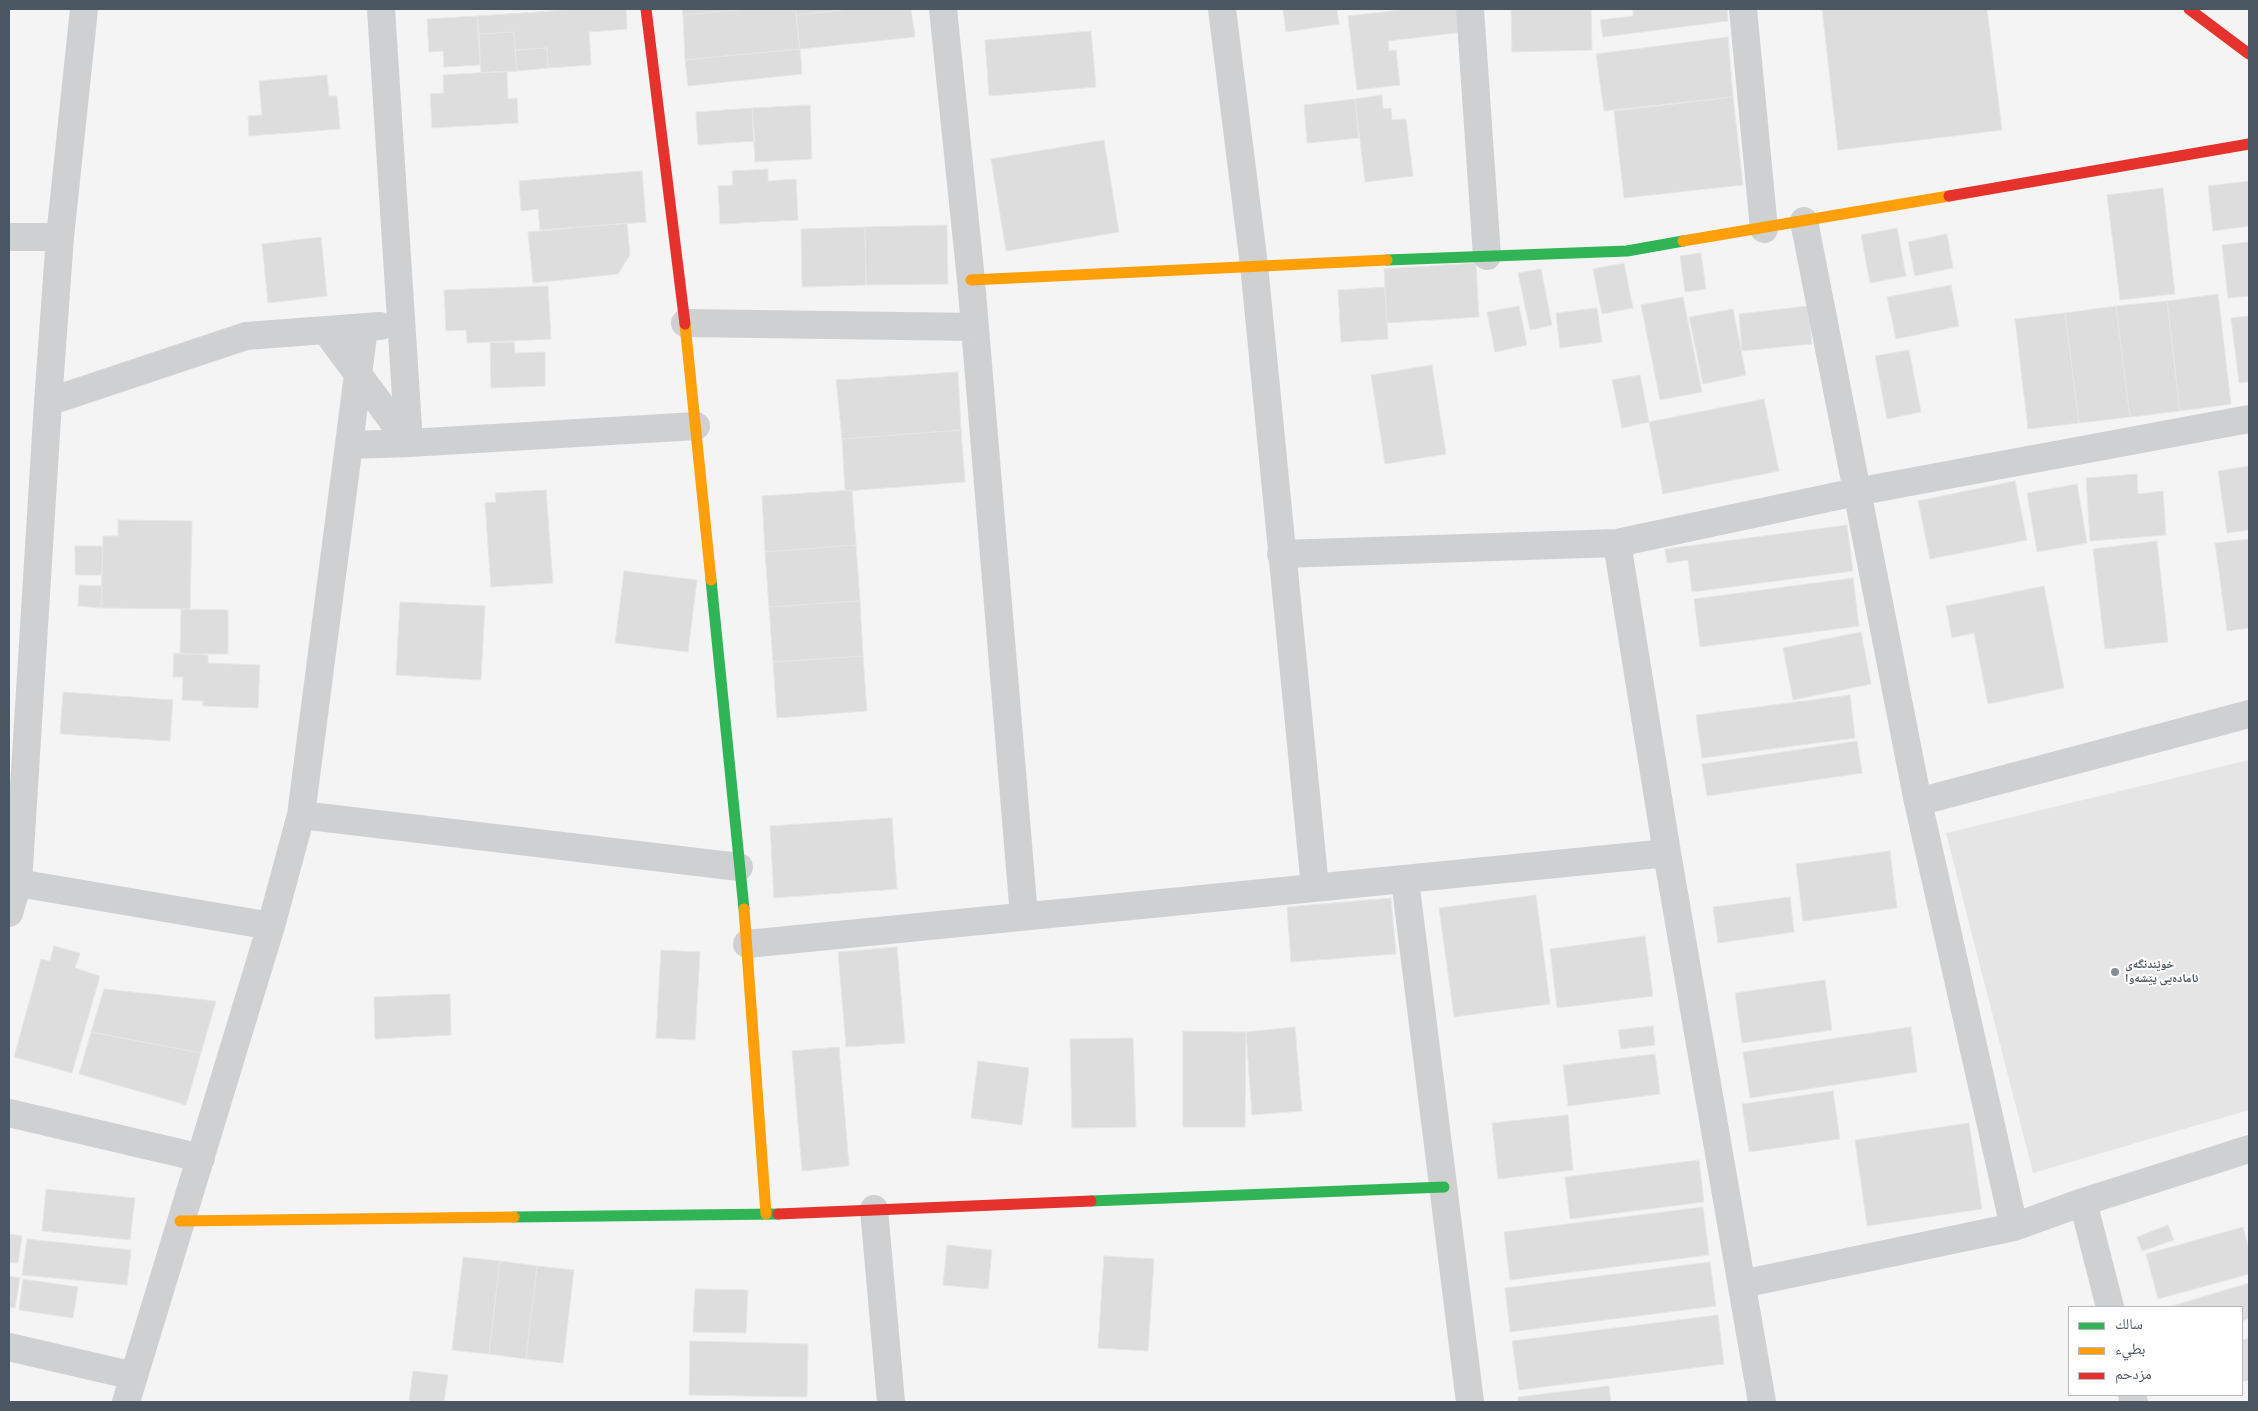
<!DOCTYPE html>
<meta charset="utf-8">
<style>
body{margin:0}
#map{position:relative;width:2258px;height:1411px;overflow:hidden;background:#f4f4f4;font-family:"Fira Sans","Noto Naskh Arabic",sans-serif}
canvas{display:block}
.frame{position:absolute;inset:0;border:10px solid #4a5661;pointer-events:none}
.legend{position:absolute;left:2068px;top:1306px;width:175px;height:90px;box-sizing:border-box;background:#fff;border:1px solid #b7bbc0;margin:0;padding:6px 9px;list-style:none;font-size:15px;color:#4a5661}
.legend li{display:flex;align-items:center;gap:10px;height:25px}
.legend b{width:25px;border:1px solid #b7bbc0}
</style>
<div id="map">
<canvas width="2258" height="1411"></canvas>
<div class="frame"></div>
<ul class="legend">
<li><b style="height:6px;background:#30b455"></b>سالك</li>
<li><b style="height:6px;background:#ff9f0a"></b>بطيء</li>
<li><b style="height:6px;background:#e5322d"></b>مزدحم</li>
</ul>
</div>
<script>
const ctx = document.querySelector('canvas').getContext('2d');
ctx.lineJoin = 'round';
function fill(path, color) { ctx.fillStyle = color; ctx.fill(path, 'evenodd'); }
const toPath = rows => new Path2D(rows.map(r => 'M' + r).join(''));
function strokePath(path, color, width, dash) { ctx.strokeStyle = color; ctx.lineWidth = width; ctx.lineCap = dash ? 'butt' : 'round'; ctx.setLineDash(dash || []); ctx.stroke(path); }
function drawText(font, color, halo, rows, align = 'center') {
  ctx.font = font + ' "Fira Sans","Noto Naskh Arabic",sans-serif'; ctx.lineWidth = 4; ctx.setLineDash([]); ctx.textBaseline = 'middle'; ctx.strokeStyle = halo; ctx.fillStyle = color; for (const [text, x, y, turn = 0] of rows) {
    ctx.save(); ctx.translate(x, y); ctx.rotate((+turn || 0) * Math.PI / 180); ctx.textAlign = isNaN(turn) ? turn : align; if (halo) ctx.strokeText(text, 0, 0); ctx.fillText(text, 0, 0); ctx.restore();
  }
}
const education = toPath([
 [2249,760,2249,1110,2033,1173,1946,833]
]);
const building = toPath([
 [581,9,626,9,627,29,589,32,591,65,548,68,547,48,515,50,514,32,479,34,477,16,581,9],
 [682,9,748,9,683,15,682,9],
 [748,9,795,9,800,49,685,60,683,15,748,9],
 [795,9,850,9,796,15,795,9],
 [850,9,911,9,915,37,800,49,796,15,850,9],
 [1283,9,1337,9,1339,24,1286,32,1283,9],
 [1409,9,1470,9,1473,31,1388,41,1389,51,1396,50,1400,85,1357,90,1348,16,1409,9],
 [1511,9,1591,9,1592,50,1512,52,1511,9],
 [1633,9,1727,9,1728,21,1603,37,1600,20,1633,16,1633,9],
 [1822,9,1987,9,2002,130,1838,150,1822,9],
 [477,16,480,65,444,67,443,51,429,52,427,19,477,16],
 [1091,31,1096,87,989,96,985,40,1091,31],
 [514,32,517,71,481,73,479,34,514,32],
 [1728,37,1733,97,1604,111,1596,54,1728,37],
 [547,48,548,68,517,71,515,50,547,48],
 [800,49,802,74,688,86,685,60,800,49],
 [507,71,508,99,517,98,518,123,432,128,430,94,444,93,443,75,507,71],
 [327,75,329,96,337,96,340,129,249,136,248,116,262,115,259,81,327,75],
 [1382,95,1383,109,1391,108,1392,120,1406,119,1413,176,1365,182,1355,99,1382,95],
 [1733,97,1743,185,1624,198,1614,111,1733,97],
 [1355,99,1359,138,1307,143,1304,105,1355,99],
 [810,105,812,159,755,162,752,108,810,105],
 [752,108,755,141,698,145,696,112,752,108],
 [1104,140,1119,232,1006,251,991,159,1104,140],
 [768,169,768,181,796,179,798,220,720,224,718,186,733,185,732,171,768,169],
 [642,171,646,222,540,230,538,209,521,211,519,181,642,171],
 [2249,181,2249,226,2213,231,2208,186,2249,181],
 [2163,188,2175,294,2120,300,2107,195,2163,188],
 [627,223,630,255,618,274,533,283,528,232,627,223],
 [947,225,948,284,866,285,865,227,947,225],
 [865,227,866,285,802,287,801,229,865,227],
 [1897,228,1906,276,1870,283,1861,235,1897,228],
 [1947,234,1953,268,1915,276,1908,242,1947,234],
 [321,237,327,296,268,303,262,244,321,237],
 [2249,242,2249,296,2228,298,2222,245,2249,242],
 [1701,253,1706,289,1685,292,1680,256,1701,253],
 [1476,263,1479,317,1387,323,1384,269,1476,263],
 [1624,263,1633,308,1602,314,1593,269,1624,263],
 [1541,269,1552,325,1530,330,1518,273,1541,269],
 [1951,285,1959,326,1896,339,1887,297,1951,285],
 [548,286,551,339,467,343,466,330,446,331,444,290,548,286],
 [1385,287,1388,339,1341,342,1338,290,1385,287],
 [2218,294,2231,404,2180,411,2167,301,2218,294],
 [1683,297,1702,392,1660,400,1641,305,1683,297],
 [2167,301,2180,411,2130,417,2116,306,2167,301],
 [1519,306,1527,345,1495,352,1487,312,1519,306],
 [1808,306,1812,344,1742,351,1739,314,1808,306],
 [2116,306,2130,417,2079,423,2065,313,2116,306],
 [1597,308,1602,342,1560,348,1556,313,1597,308],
 [1733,309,1746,375,1703,384,1689,317,1733,309],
 [2065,313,2079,423,2028,429,2015,319,2065,313],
 [2249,316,2249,382,2239,383,2231,318,2249,316],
 [514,342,515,353,545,352,545,386,491,388,490,343,514,342],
 [1909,350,1921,412,1887,419,1875,356,1909,350],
 [1432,365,1446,454,1385,464,1371,375,1432,365],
 [958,372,961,430,842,439,836,380,958,372],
 [1640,375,1649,422,1622,428,1612,380,1640,375],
 [1764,399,1779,471,1663,494,1649,422,1764,399],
 [961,430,965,482,845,491,842,439,961,430],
 [2249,466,2249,530,2227,533,2218,471,2249,466],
 [2137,474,2138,494,2163,491,2166,535,2090,541,2086,478,2137,474],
 [2015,481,2027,540,1930,559,1918,501,2015,481],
 [2077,484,2087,543,2037,552,2027,493,2077,484],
 [546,490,553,583,491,587,485,503,496,502,495,493,546,490],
 [852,490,856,545,765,552,762,496,852,490],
 [118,520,192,521,190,609,101,608,103,536,118,536,118,520],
 [1847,525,1853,571,1692,592,1688,560,1667,563,1665,549,1847,525],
 [2249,539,2249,628,2227,631,2215,543,2249,539],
 [2157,541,2168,642,2105,649,2093,549,2157,541],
 [856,545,860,601,769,607,765,552,856,545],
 [75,546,103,546,102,575,75,575,75,546],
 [624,571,697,580,688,652,615,643,624,571],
 [1853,578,1859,626,1700,647,1694,599,1853,578],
 [79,585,102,586,101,608,78,606,79,585],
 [2044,586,2064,688,1988,704,1974,633,1952,638,1946,606,2044,586],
 [860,601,863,656,773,662,769,607,860,601],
 [400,602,485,606,481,680,396,675,400,602],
 [181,609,228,610,228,654,180,654,181,609],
 [1861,632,1871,684,1793,700,1783,648,1861,632],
 [174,653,208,655,208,663,260,665,258,708,203,706,203,701,182,700,183,677,173,677,174,653],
 [863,656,867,711,777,718,773,662,863,656],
 [63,692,173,700,170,741,60,734,63,692],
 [1850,695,1855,738,1702,758,1696,715,1850,695],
 [1857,741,1862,773,1707,796,1702,764,1857,741],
 [892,818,897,889,774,898,770,826,892,818],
 [1890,851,1897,908,1803,921,1796,864,1890,851],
 [1536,895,1550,1004,1454,1017,1439,908,1536,895],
 [1790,897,1794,932,1718,943,1713,907,1790,897],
 [1391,898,1396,954,1291,962,1287,907,1391,898],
 [1645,936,1653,996,1557,1008,1550,949,1645,936],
 [54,946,80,953,75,968,100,976,72,1073,14,1057,41,959,50,961,54,946],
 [897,947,905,1043,846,1047,838,952,897,947],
 [661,950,700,952,695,1040,656,1038,661,950],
 [1825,980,1832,1030,1742,1043,1735,993,1825,980],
 [104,989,216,1001,201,1053,91,1032,104,989],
 [450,994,451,1035,375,1039,374,997,450,994],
 [1653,1026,1655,1045,1621,1049,1618,1030,1653,1026],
 [1295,1027,1302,1111,1252,1115,1246,1032,1295,1027],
 [1911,1027,1917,1072,1750,1098,1743,1052,1911,1027],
 [1183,1031,1246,1032,1245,1127,1183,1127,1183,1031],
 [91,1032,201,1053,186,1105,79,1074,91,1032],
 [1133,1038,1136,1127,1072,1128,1070,1039,1133,1038],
 [839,1047,849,1166,802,1171,792,1051,839,1047],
 [1655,1054,1660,1094,1568,1106,1563,1065,1655,1054],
 [978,1061,1029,1068,1022,1125,971,1118,978,1061],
 [1833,1091,1840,1139,1749,1152,1742,1104,1833,1091],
 [1568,1115,1573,1170,1498,1179,1492,1123,1568,1115],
 [1969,1123,1982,1209,1867,1226,1855,1140,1969,1123],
 [1699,1160,1704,1202,1570,1219,1565,1177,1699,1160],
 [46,1189,135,1198,130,1240,42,1231,46,1189],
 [1703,1207,1709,1255,1510,1280,1504,1232,1703,1207],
 [2168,1225,2174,1240,2142,1251,2137,1237,2168,1225],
 [2243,1227,2249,1250,2249,1274,2158,1299,2146,1254,2243,1227],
 [9,1234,22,1236,18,1263,9,1262,9,1234],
 [27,1239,131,1250,127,1285,22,1275,27,1239],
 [947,1245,992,1250,988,1289,943,1285,947,1245],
 [1104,1256,1154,1259,1148,1351,1098,1348,1104,1256],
 [463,1257,500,1261,489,1354,452,1350,463,1257],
 [500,1261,537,1266,526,1359,489,1354,500,1261],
 [1710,1262,1716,1306,1510,1332,1505,1288,1710,1262],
 [537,1266,574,1270,563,1363,526,1359,537,1266],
 [9,1276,20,1278,15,1308,9,1307,9,1276],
 [23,1279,78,1287,73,1318,19,1310,23,1279],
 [2249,1283,2249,1318,2242,1321,2242,1307,2169,1307,2249,1283],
 [695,1289,748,1290,746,1333,693,1332,695,1289],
 [1718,1315,1724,1364,1519,1390,1512,1341,1718,1315],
 [2249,1338,2249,1380,2242,1382,2242,1340,2249,1338],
 [690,1341,808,1344,807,1397,689,1395,690,1341],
 [413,1371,448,1375,444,1402,409,1402,413,1371],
 [1609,1386,1611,1402,1518,1402,1518,1397,1609,1386]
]);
const street = toPath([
 [381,9,409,443],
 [943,9,971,280,1024,916],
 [1222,9,1254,265,1315,887],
 [1470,9,1487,256],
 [1743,9,1764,229],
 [1804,221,1918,802,2014,1227],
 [9,237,60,237],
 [685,323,974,327],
 [326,331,409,443],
 [48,402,246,336,380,326],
 [350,445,409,443,696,426],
 [1617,543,1667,853,1762,1402],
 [1281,554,1617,543,1856,492,2249,419],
 [1918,802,2249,714],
 [301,815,739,867],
 [1405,880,1470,1402],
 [18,883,271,926],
 [9,913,18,883,48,402,60,237,84,9],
 [747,944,1667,853],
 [9,1113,201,1158],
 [2083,1202,2110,1307],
 [874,1209,891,1402],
 [1742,1284,2014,1227,2083,1202,2249,1149],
 [9,1347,134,1376],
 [2132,1395,2134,1402],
 [126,1402,271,926,301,815,364,328]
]);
const fast = toPath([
 [1387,260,1627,251,1683,241],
 [711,580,744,909],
 [1091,1201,1444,1187],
 [514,1217,778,1214]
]);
const slow = toPath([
 [1683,241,1949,196],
 [971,280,1387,260],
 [685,324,711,580],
 [744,909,766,1214],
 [180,1221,514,1217]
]);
const jam = toPath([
 [646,9,685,324],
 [2189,9,2249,54],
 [1949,196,2249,144],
 [778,1214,1091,1201]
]);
const markers = [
 [2115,972,5,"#868d94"]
];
const poiNames = [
 ["خوێندنگەی",2125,965],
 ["ئامادەیی پێشەوا",2125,979]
];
fill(education, '#e6e5e6');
fill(building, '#ddddde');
strokePath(building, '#e5e6e7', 1);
strokePath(street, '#ced0d2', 28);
strokePath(fast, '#30b455', 11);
strokePath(slow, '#ff9f0a', 11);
strokePath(jam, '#e5322d', 11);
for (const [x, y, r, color] of markers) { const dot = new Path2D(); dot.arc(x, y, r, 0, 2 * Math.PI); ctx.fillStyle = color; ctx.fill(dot); strokePath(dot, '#fff', 2); }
drawText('bold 12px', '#4a5661', '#fff', poiNames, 'left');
</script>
